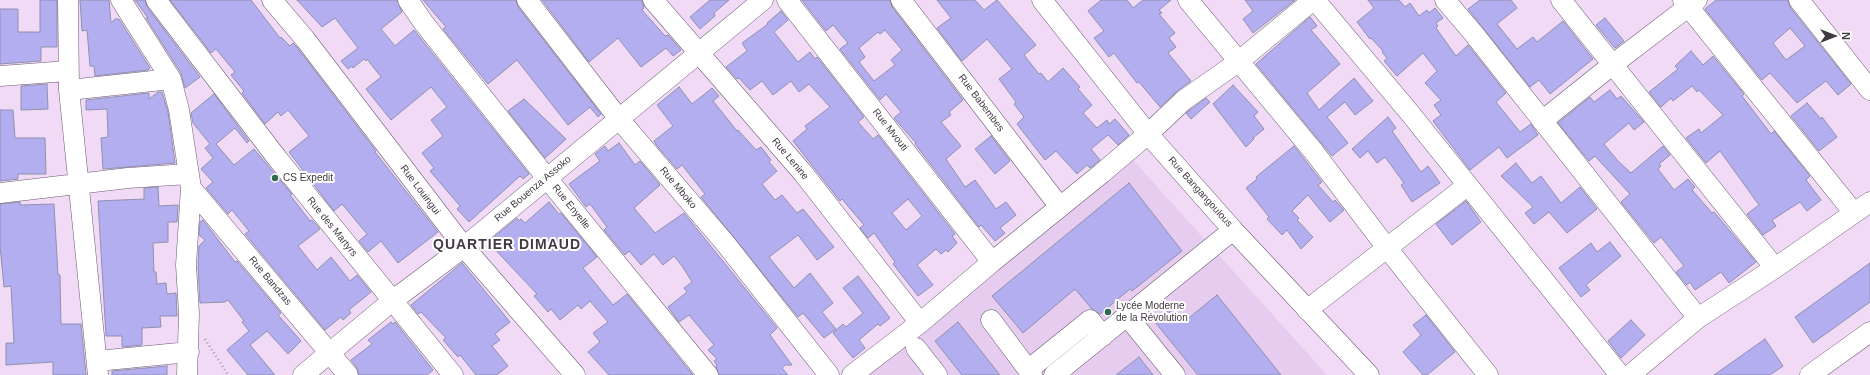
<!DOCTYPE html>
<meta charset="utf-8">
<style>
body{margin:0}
#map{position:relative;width:1870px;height:375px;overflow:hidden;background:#f0daf6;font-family:Arial,sans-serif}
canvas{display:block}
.north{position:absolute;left:1814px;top:16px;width:40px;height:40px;-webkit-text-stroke:3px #fff;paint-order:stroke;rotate:90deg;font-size:11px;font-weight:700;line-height:16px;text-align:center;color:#413843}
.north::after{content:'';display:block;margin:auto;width:14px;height:18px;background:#413843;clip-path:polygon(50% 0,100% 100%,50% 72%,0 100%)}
</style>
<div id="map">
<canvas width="1870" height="375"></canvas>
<div class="north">N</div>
</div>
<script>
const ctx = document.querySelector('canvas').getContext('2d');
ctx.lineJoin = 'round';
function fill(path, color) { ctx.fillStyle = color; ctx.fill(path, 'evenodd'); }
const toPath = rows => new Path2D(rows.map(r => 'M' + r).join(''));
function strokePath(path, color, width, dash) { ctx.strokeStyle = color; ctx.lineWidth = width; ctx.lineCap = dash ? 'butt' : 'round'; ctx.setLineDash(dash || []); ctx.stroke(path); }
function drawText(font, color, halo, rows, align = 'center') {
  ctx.font = font + ' Arial,sans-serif'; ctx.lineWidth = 4; ctx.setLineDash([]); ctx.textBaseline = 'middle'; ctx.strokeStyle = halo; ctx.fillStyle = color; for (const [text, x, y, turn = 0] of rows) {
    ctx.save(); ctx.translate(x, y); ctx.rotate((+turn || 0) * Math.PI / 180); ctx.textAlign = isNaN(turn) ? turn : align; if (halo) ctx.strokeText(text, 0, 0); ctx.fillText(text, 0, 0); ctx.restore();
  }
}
const built = toPath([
 [1133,160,1327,375,870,375]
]);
const building = toPath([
 [40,0,57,0,57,47,41,47,41,61,0,64,0,9,18,9,18,32,40,32,40,0],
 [80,0,109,0,111,23,115,19,119,19,150,68,148,70,95,76,94,66,90,66,87,30,82,31,80,0],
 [135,0,145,0,147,7,200,77,185,88,181,73,146,18,148,18,135,0],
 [170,0,251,0,280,38,281,37,290,46,293,43,296,46,376,151,375,152,438,232,398,263,381,241,368,252,359,241,367,234,342,204,334,211,289,152,309,136,288,110,281,116,278,112,265,124,242,93,244,91,231,75,235,72,216,49,211,53,170,0],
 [297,0,397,0,402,12,381,29,395,46,414,30,529,174,523,179,520,176,469,222,457,209,460,206,430,171,434,168,422,153,443,136,431,120,447,107,431,87,391,120,366,89,381,77,367,59,366,61,364,59,353,68,352,66,348,69,341,61,358,48,335,18,322,27,297,0],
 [423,0,516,0,518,7,601,114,598,117,590,107,568,125,517,60,488,84,443,29,446,27,423,0],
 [542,0,642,0,644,8,642,10,665,36,668,35,681,50,673,56,666,48,641,67,618,38,589,62,542,0],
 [710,0,729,0,714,13,715,16,700,29,690,17,710,0],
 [802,0,890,0,892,7,963,100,949,112,951,115,941,122,961,146,946,159,965,187,975,180,996,209,1006,202,1016,215,1000,228,1005,233,995,241,981,225,979,227,915,144,916,143,894,118,901,112,886,94,880,100,840,49,848,43,833,25,826,31,802,0],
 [885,30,902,50,891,60,895,65,874,81,859,62,865,57,859,48,878,32,880,34,885,30],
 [937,0,975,0,984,10,997,0,1036,45,1024,55,1039,74,1041,73,1048,82,1063,68,1080,87,1078,89,1092,105,1083,113,1097,128,1107,120,1109,124,1115,119,1129,135,1118,145,1108,135,1091,149,1100,160,1090,168,1087,165,1077,174,1056,151,1045,160,1017,124,1024,117,1014,104,1016,102,999,79,1012,69,987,39,962,61,937,28,951,18,937,0],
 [1101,0,1127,0,1133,8,1143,0,1171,0,1159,10,1162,13,1159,14,1175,33,1169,38,1176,47,1168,53,1191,81,1176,92,1160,107,1139,82,1137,83,1114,53,1109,57,1094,38,1104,31,1088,11,1101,0],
 [1245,0,1295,0,1253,33,1243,19,1253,11,1245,0],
 [1368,0,1399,0,1405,7,1410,3,1419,16,1427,10,1429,13,1435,8,1443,18,1436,23,1438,26,1436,28,1456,56,1468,45,1506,93,1496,102,1520,132,1531,124,1538,135,1507,158,1499,147,1470,170,1433,121,1441,115,1434,105,1441,100,1425,83,1437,71,1423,53,1397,76,1384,61,1387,58,1382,52,1383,51,1371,38,1370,39,1357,22,1374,8,1368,0],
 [1480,0,1511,0,1517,8,1497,24,1517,49,1533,37,1537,42,1563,21,1593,59,1550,94,1539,80,1530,87,1468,9,1480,0],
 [1716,0,1788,0,1790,7,1851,84,1838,95,1826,81,1797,103,1770,73,1762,80,1705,9,1716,0],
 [1790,28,1805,46,1786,60,1773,43,1790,28],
 [781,11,788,20,774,32,798,62,810,52,815,59,817,57,864,117,858,122,873,139,878,135,955,234,952,236,957,243,948,252,946,250,941,254,936,249,917,265,933,285,918,296,893,264,895,262,874,233,868,238,860,228,864,225,842,199,840,201,793,141,807,129,805,126,830,107,809,84,799,92,791,81,773,95,762,81,750,90,739,78,737,79,726,67,747,51,742,43,768,24,767,23,781,11],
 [908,199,922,216,906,230,892,213,908,199],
 [1310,17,1317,26,1311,30,1340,64,1307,93,1319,110,1354,78,1373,101,1355,115,1345,102,1327,117,1348,143,1332,156,1256,64,1310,17],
 [1605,18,1624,41,1615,48,1596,25,1605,18],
 [1691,51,1703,65,1713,56,1744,94,1742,96,1771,134,1774,131,1810,176,1806,180,1821,200,1807,211,1800,202,1772,220,1776,226,1763,235,1747,214,1759,205,1720,151,1706,163,1686,138,1699,129,1701,133,1723,115,1699,90,1697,92,1692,86,1673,101,1671,98,1661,107,1649,92,1678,69,1675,66,1691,51],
 [47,84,48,109,21,110,21,86,47,84],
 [1233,85,1258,112,1254,116,1264,129,1253,138,1254,139,1246,147,1213,104,1233,85],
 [679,87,692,104,712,88,719,96,713,101,737,131,738,130,756,150,761,147,771,160,769,162,777,171,762,184,775,200,782,195,797,213,803,209,834,247,817,260,798,235,769,257,794,288,810,273,833,303,822,312,836,329,824,338,803,313,798,317,701,197,705,194,682,165,677,169,657,146,654,141,673,126,657,105,679,87],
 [1610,90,1617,99,1621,96,1644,122,1634,130,1629,123,1604,144,1618,161,1631,173,1663,146,1670,155,1659,164,1661,166,1658,169,1674,190,1688,179,1695,187,1692,190,1712,213,1714,212,1756,262,1729,283,1721,272,1695,290,1690,282,1687,285,1676,272,1684,266,1661,237,1654,243,1621,202,1630,194,1595,156,1589,161,1558,123,1590,97,1594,102,1610,90],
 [158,92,162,92,168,112,175,163,103,169,101,138,108,137,107,109,86,110,86,100,149,93,149,99,158,92],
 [214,94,249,141,247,143,235,128,216,144,234,165,254,149,292,194,290,195,310,221,312,220,320,229,298,246,317,270,331,257,350,281,357,275,371,292,349,310,351,313,343,320,341,317,325,330,245,234,249,231,232,210,228,214,206,188,213,182,201,169,213,158,205,148,210,144,193,123,191,113,214,94],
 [1206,98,1210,102,1191,119,1186,113,1206,98],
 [524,99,566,139,545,158,508,111,524,99],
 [1807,103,1821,119,1822,117,1837,137,1819,151,1791,116,1807,103],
 [0,110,13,110,15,138,45,138,46,174,18,174,18,179,0,181,0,110],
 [1388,117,1396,128,1392,131,1421,172,1428,166,1440,183,1412,202,1401,185,1404,183,1385,157,1377,163,1368,151,1360,158,1352,149,1388,117],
 [991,136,1010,161,995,174,975,149,991,136],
 [619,143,635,165,640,161,660,185,634,208,655,233,684,213,777,328,770,335,792,365,785,365,782,368,788,375,719,375,716,366,717,365,714,361,717,359,708,350,714,345,689,315,679,322,668,307,687,292,684,288,692,282,682,266,674,256,663,265,654,254,641,265,629,251,625,255,604,230,607,227,590,204,586,207,569,184,600,161,595,154,605,146,608,151,619,143],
 [1294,146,1322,182,1318,185,1333,202,1335,200,1344,210,1330,222,1308,195,1292,211,1299,218,1297,220,1313,237,1301,249,1287,230,1282,235,1267,219,1269,217,1246,188,1257,179,1256,177,1294,146],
 [1516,163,1532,183,1541,176,1561,203,1580,187,1597,209,1567,233,1549,212,1534,224,1525,213,1533,207,1501,176,1516,163],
 [1129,183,1182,251,1132,291,1130,289,1100,314,1092,309,1075,289,1023,333,992,296,1129,183],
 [158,187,159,206,178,205,177,222,168,222,168,242,153,243,154,272,156,272,157,284,166,283,167,294,176,293,177,316,160,316,161,327,142,328,142,345,122,347,122,336,106,336,98,201,144,199,144,188,158,187],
 [1466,201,1481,222,1452,245,1436,224,1466,201],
 [20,202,20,205,54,204,58,275,60,275,61,324,81,324,86,375,53,375,53,362,6,365,6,343,14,343,11,286,4,287,0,246,0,204,20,202],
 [549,202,559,214,561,213,597,257,583,268,613,305,627,294,693,375,609,375,588,352,600,342,593,333,608,322,590,301,581,309,578,305,560,320,551,309,548,312,534,296,537,294,488,242,517,218,519,221,521,219,525,223,549,202],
 [203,220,235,262,237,261,281,313,278,315,301,341,288,354,267,331,250,345,275,375,248,375,227,350,249,331,242,322,244,321,228,300,225,302,200,303,198,266,199,264,198,263,199,246,205,240,199,235,200,222,203,220],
 [1610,242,1621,256,1586,285,1590,290,1581,297,1559,268,1591,243,1597,252,1610,242],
 [462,263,510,322,495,334,500,340,492,346,508,366,497,375,476,375,460,355,458,357,443,340,446,338,421,312,418,314,411,305,462,263],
 [1870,263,1870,302,1813,343,1795,317,1870,263],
 [858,276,890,318,880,326,878,324,859,340,865,348,853,358,833,333,843,324,846,327,863,313,843,288,858,276],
 [1217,295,1281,375,1198,375,1155,322,1172,307,1184,322,1217,295],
 [1426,315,1455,352,1427,375,1423,375,1403,352,1421,335,1413,325,1426,315],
 [1631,320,1645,335,1621,358,1608,341,1631,320],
 [391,322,393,324,395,322,433,370,427,375,359,375,357,368,351,360,372,344,368,340,391,322],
 [958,322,1000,375,962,375,935,341,958,322],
 [1765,339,1783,366,1770,375,1714,375,1765,339],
 [1139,357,1153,375,1116,375,1139,357],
 [167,366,167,375,112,375,112,371,167,366]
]);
const path = toPath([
 [205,339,228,375]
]);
const minor = toPath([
 [68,0,69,90,98,375],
 [121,0,171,79,179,110,191,188,186,265,189,314,187,375],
 [156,0,277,158,453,375],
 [272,0,305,39,464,247,575,375],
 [408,0,423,22,546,177,708,375],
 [527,0,619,119,725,243,829,375],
 [653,0,803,173,920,323],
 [787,0,992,262],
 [901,0,1060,207],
 [1042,0,1148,134,1233,230,1369,375],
 [1188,0,1314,152,1387,248,1488,375],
 [1315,0,1409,112,1620,375],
 [1445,0,1474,34,1698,318],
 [1561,0,1775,268],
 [1683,0,1854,213],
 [1799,0,1870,90],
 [0,76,68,71],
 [69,90,171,79],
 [1542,121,1612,65,1697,0],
 [191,188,348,375],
 [0,193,128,178,188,174],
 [1307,310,1468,185],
 [1127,316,1175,375],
 [991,320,1032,375],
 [916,348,937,375],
 [97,361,189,352],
 [1028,370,1090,320,1103,336],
 [303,375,392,301,464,247,763,0],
 [852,375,920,323,992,262,1102,173,1148,134,1184,100,1238,62,1313,0],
 [1054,375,1233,230],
 [1630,375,1698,318,1775,268,1870,202],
 [1810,375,1870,332]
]);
const markers = [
 [275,178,4,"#32684e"],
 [1108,312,4,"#32684e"]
];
const streetNames = [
 ["Rue Babembes",981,103,53],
 ["Rue Mvouti",890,130,52],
 ["Rue Lenine",790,159,50],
 ["Rue Mboko",678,188,50],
 ["Rue Bouenza Assoko",533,189,-40],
 ["Rue Louingui",420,190,53],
 ["Rue Bangangoulous",1200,192,48],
 ["Rue Enyelle",571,207,51],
 ["Rue des Martyrs",332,227,51],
 ["Rue Bandzas",270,281,50]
];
const poiNames = [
 ["CS Expedit",283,178],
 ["Lycée Moderne",1116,306],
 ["de la Révolution",1116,318]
];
const districtNames = [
 ["QUARTIER DIMAUD",507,245]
];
fill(built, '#e6ccee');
fill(building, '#b2aeef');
strokePath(building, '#9190ae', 1);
strokePath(minor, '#6b5870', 21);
strokePath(path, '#a898ad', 2.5, [1, 3]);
strokePath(minor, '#fff', 20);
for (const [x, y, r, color] of markers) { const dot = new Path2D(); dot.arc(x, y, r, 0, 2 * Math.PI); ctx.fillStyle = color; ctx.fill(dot); strokePath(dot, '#fff', 1.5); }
drawText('10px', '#413843', '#fff', streetNames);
drawText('10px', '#413843', '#fff', poiNames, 'left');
ctx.letterSpacing = '1px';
drawText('bold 14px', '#413843', '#fff', districtNames);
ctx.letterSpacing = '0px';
</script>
